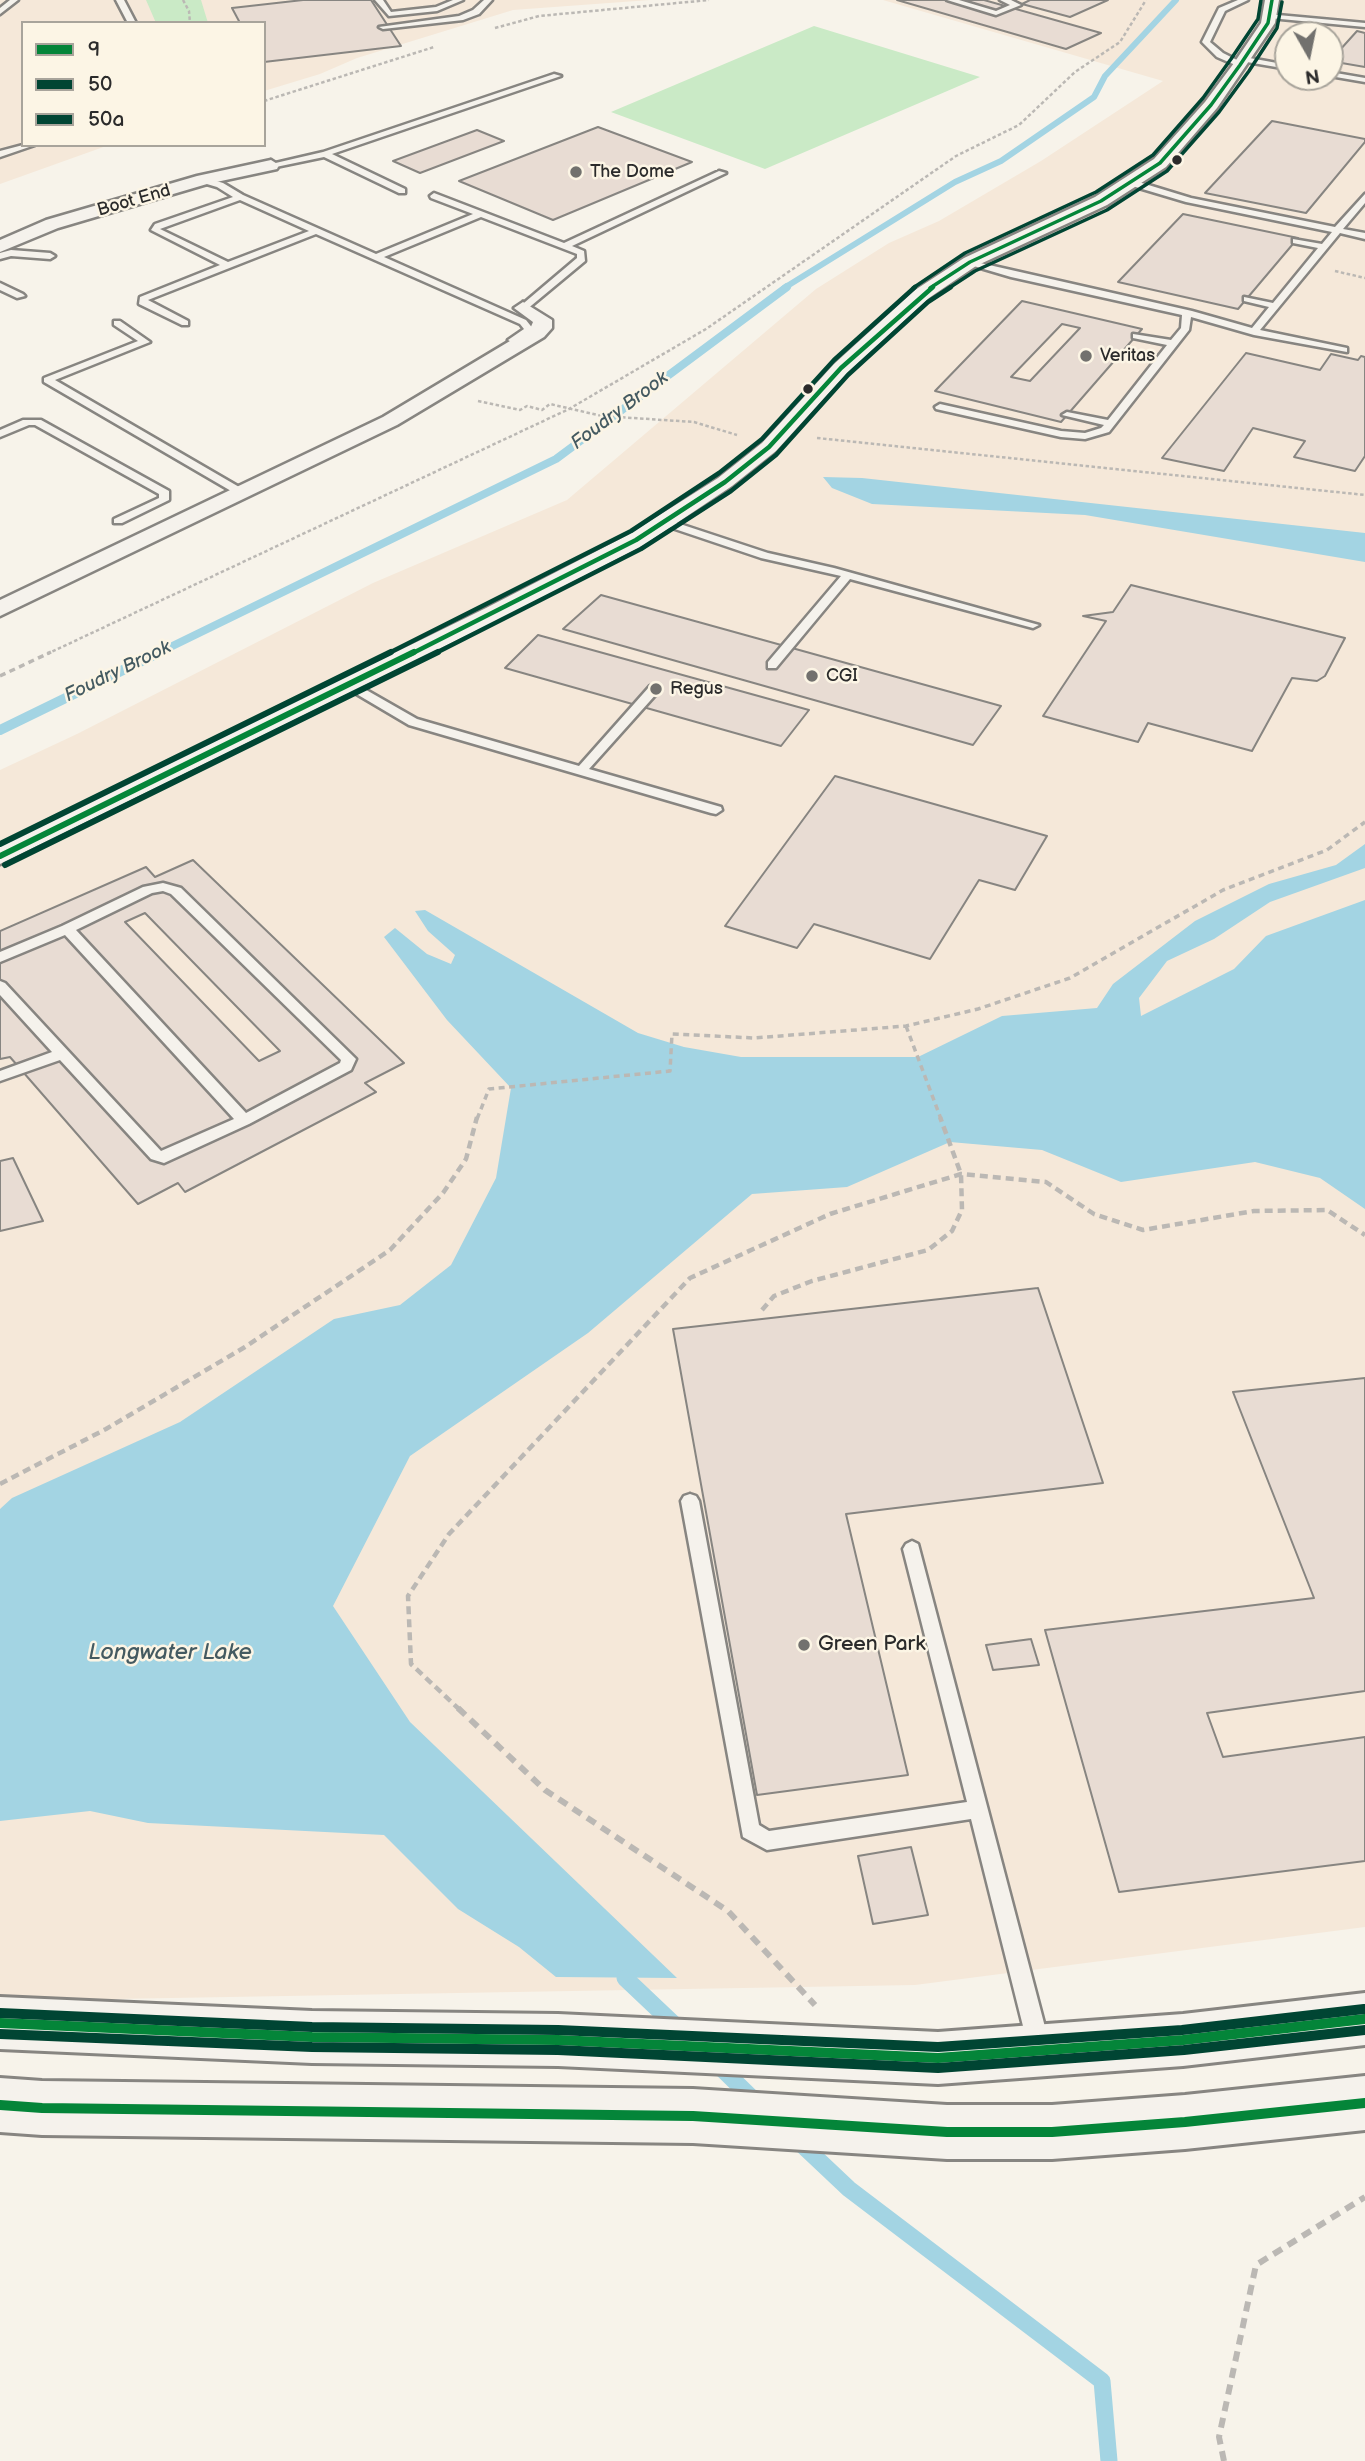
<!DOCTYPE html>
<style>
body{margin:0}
#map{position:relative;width:1365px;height:2461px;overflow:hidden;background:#f7f3ea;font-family:"Balsamiq Sans",sans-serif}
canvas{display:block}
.legend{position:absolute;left:21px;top:21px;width:245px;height:126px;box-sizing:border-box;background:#fcf5e5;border:2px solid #a8a49b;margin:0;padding:9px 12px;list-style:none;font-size:21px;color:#2b2b2b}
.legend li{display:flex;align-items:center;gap:14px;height:35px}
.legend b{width:35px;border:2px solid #a8a49b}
.north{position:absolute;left:1274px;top:21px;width:70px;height:70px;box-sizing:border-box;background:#fcf5e5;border:2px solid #a8a49b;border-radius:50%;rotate:171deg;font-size:19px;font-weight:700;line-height:28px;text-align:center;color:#2b2b2b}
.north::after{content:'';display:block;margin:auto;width:24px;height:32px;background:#72716e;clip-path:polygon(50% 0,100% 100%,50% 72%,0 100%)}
</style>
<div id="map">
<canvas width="1365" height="2461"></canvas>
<ul class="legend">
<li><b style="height:9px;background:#048539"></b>9</li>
<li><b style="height:9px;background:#004533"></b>50</li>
<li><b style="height:9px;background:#004533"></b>50a</li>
</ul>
<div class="north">N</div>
</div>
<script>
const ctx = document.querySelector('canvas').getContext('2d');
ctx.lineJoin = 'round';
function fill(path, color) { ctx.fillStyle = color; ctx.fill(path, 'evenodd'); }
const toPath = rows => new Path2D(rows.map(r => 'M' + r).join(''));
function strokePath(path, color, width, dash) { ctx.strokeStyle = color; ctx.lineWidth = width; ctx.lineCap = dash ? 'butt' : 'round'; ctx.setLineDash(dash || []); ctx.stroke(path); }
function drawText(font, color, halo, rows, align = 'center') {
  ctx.font = font + ' "Balsamiq Sans",sans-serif'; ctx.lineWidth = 5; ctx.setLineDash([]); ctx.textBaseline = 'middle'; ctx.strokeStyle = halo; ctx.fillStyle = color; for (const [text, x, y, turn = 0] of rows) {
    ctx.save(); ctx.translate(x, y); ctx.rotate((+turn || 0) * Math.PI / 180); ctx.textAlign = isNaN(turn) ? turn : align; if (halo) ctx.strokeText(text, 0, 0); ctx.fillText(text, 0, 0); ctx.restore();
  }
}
const built = toPath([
 [0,0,650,0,513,10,357,58,320,74,264,91,264,23,23,23,23,145,109,145,0,184],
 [883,0,1365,0,1365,1927,915,1985,0,2001,0,770,77,734,373,583,567,500,816,289,889,243,939,221,1041,161,1163,81],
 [1288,35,1330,35,1330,77,1288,77]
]);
const green = toPath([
 [146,0,201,0,208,23,156,23],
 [814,26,980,77,765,169,611,112]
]);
const water = toPath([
 [823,477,862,478,1365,533,1365,562,1085,515,872,504,832,488],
 [1365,844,1365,868,1270,902,1214,939,1167,961,1139,998,1141,1016,1234,969,1266,936,1365,900,1365,1209,1320,1178,1255,1162,1121,1182,1042,1150,950,1142,847,1187,752,1194,588,1333,410,1456,333,1606,410,1722,677,1978,556,1977,519,1947,458,1909,384,1835,148,1823,90,1811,0,1821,0,1509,12,1498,180,1422,334,1319,400,1305,451,1265,496,1178,511,1088,447,1020,384,937,395,928,427,954,451,964,455,955,428,931,415,911,425,910,638,1033,684,1047,741,1057,918,1057,1002,1016,1097,1008,1113,984,1195,921,1269,884,1336,865]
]);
const streamFar3 = toPath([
 [784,288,955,182,1001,161,1094,97,1105,76,1176,0]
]);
const streamFar2 = toPath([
 [156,654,556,459,787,287]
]);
const streamFar1 = toPath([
 [0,730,160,652]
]);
const stream = toPath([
 [625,1978,681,2031],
 [715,2062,757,2103],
 [796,2139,849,2189,1102,2381,1109,2461]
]);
const building = toPath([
 [303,0,371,0,401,46,264,62,264,23,240,23,232,8,303,0],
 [897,0,984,0,1101,33,1066,49,897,0],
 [1030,0,1108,0,1070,17,1022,4,1030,0],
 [1357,31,1365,33,1365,67,1330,61,1357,31],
 [1272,121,1365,139,1365,142,1306,213,1205,193,1272,121],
 [598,127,692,162,553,220,459,181,598,127],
 [477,130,504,141,420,173,393,161,477,130],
 [1183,214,1298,238,1238,309,1118,282,1183,214],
 [1022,301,1142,329,1061,422,935,391,1022,301],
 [1062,324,1080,328,1030,381,1011,377,1062,324],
 [1246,353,1320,370,1331,354,1358,360,1361,356,1365,357,1365,456,1355,471,1294,457,1305,441,1253,428,1224,471,1162,458,1246,353],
 [1131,585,1345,638,1325,676,1317,681,1292,678,1252,751,1148,723,1138,742,1043,716,1106,621,1083,616,1113,612,1131,585],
 [601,595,1001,706,973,745,563,629,601,595],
 [538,635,809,710,781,746,505,668,538,635],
 [835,776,1047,836,1015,890,979,880,930,959,814,924,797,948,725,926,835,776],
 [193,860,404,1063,365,1083,376,1092,185,1192,178,1183,138,1204,10,1057,0,1059,0,931,146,867,155,877,193,860],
 [145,913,280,1051,259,1061,125,922,145,913],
 [13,1158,43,1221,0,1231,0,1161,13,1158],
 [1038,1288,1103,1483,846,1514,908,1775,757,1795,673,1329,1038,1288],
 [1365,1378,1365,1691,1207,1713,1223,1757,1365,1737,1365,1861,1119,1892,1045,1630,1314,1598,1233,1392,1365,1378],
 [1031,1639,1039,1665,993,1670,986,1645,1031,1639],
 [911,1847,928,1915,873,1924,858,1856,911,1847]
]);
const pathFar3 = toPath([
 [183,0,189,11,190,23],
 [495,28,539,16,709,0],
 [264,101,434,47],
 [1335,271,1365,278],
 [478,401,520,410,527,406,542,410,550,404,602,416,694,422,737,435],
 [817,438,1365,495],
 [47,654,569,409,706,329,956,156,1019,125,1075,72,1120,42,1146,0]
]);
const pathFar2 = toPath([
 [0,676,51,652],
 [906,1026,941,1119],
 [477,1119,489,1089,670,1071,672,1034,754,1038,906,1026,978,1009,1070,978,1223,890,1327,850,1365,822]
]);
const pathFar1 = toPath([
 [762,1310,774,1296,812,1281,928,1250,952,1231,962,1210,961,1174,940,1117],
 [0,1484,106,1429,245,1347,390,1250,443,1193,466,1159,477,1117],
 [460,1710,411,1664,408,1596,449,1534,690,1278,830,1214,961,1174,1046,1182,1094,1214,1143,1230,1254,1211,1327,1210,1365,1235]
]);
const path = toPath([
 [458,1708,545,1790,728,1911,815,2005],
 [1224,2461,1219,2437,1256,2265,1365,2197]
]);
const lane = toPath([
 [10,0,18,0,0,14,0,8,10,0],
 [116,0,124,0,136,23,128,23,116,0],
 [375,0,383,0,391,12,436,7,453,0,463,0,437,11,389,16,375,0],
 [484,0,492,0,479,14,463,20,383,29,379,27,459,16,473,10,484,0],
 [947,0,959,0,996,11,1010,5,1000,0,1011,0,1021,5,996,15,947,0],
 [1238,0,1248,0,1225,11,1210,42,1223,53,1243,63,1240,67,1217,57,1202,42,1219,8,1238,0],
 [1267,14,1365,23,1365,27,1270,18,1267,14],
 [1244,57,1288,65,1288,69,1241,61,1244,57],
 [1330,72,1365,78,1365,82,1330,76,1330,72],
 [554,74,561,76,332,154,405,189,405,193,399,193,324,157,271,168,267,165,323,152,554,74],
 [23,145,35,145,0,157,0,151,23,145],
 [719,171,726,173,572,246,584,251,585,261,526,310,518,308,577,258,577,254,481,217,384,257,526,320,534,330,513,343,508,340,524,329,520,324,316,234,148,300,188,321,188,325,182,325,139,304,140,297,220,265,151,230,155,224,233,197,217,187,200,182,200,178,203,177,223,183,243,195,376,254,473,214,431,198,430,196,434,193,564,243,719,171],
 [240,200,309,231,228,262,160,229,240,200],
 [1132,180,1191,198,1335,227,1365,194,1365,203,1343,229,1365,233,1365,239,1340,233,1260,330,1347,348,1347,352,1254,335,1191,317,1189,330,1109,432,1085,439,1061,437,936,409,935,407,940,404,1061,431,1085,433,1101,428,1104,425,1062,415,1067,412,1108,420,1167,345,1133,338,1133,334,1171,340,1181,328,1182,315,1011,277,967,264,967,260,1192,311,1252,328,1269,307,1244,301,1244,297,1273,303,1318,248,1293,243,1293,239,1322,244,1332,232,1186,202,1129,185,1129,181,1132,180],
 [11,250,50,253,55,256,50,259,11,256,0,259,0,253,11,250],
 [0,283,23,294,25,296,17,298,0,290,0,283],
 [114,321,120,321,150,342,55,380,246,491,246,495,238,495,44,382,44,378,138,341,114,325,114,321],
 [23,420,41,420,169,491,169,500,122,523,114,523,114,519,159,498,159,494,35,425,29,425,0,437,0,430,23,420],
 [660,520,668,520,768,553,834,568,1039,625,1033,628,850,579,776,668,768,668,768,662,841,576,761,558,660,524,660,520],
 [347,679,417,719,579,766,650,686,658,686,658,692,589,769,721,807,722,810,716,814,711,813,409,725,343,686,341,683,347,679],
 [163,883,181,888,356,1059,351,1070,249,1124,164,1163,151,1159,60,1060,0,1081,0,1071,52,1052,0,995,0,981,5,983,161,1151,234,1119,65,935,0,962,0,952,62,926,143,887,163,883],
 [163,891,171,894,341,1060,340,1063,246,1113,76,930,152,893,163,891],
 [690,1494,696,1496,699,1501,759,1825,769,1831,967,1802,903,1549,906,1544,912,1541,918,1544,1050,2046,1047,2054,1039,2057,1031,2054,1028,2046,971,1819,767,1850,743,1837,681,1501,684,1496,690,1494]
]);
const street = toPath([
 [1265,0,1279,0,1275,23,1217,108,1166,167,1107,205,976,266,929,298,848,372,776,451,732,486,644,545,502,618,0,864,0,846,486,608,628,535,718,478,762,443,834,364,915,290,964,258,1095,197,1154,159,1205,102,1234,63,1261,23,1265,0],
 [271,160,279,165,277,169,207,184,58,228,0,252,0,240,46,220,197,176,271,160],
 [523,302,552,320,552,328,544,337,397,425,0,616,0,600,383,417,530,329,533,322,514,308,523,302]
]);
const secondary = toPath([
 [1365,1993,1365,2045,1183,2066,938,2084,558,2066,312,2063,0,2049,0,1997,312,2011,558,2014,938,2032,1183,2014,1365,1993],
 [1365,2076,1365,2130,1185,2149,1052,2159,947,2159,693,2143,42,2135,0,2132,0,2078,42,2081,693,2089,947,2105,1052,2105,1185,2095,1365,2076]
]);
const bus1Far3 = toPath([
 [930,288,970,262,1101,201,1160,163,1211,105,1240,65,1268,23,1272,0]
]);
const bus1Far2 = toPath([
 [411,654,636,540,725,482,769,447,841,368,933,287]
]);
const bus1Far1 = toPath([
 [0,856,414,652]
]);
const bus1 = toPath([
 [0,2023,312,2037,558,2040,938,2058,1183,2040,1365,2019],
 [0,2105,42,2108,693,2116,947,2132,1052,2132,1185,2122,1365,2103]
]);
const bus2Far3 = toPath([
 [949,288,975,271,1107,210,1167,171,1219,112,1249,71,1277,28,1282,2]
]);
const bus2Far2 = toPath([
 [434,654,641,549,731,491,776,455,848,375,928,302,951,287]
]);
const bus2Far1 = toPath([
 [5,865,438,652]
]);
const bus2 = toPath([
 [0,2034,312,2047,558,2050,938,2068,1184,2050,1365,2030]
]);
const bus3Far3 = toPath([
 [913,288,965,253,1096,192,1153,155,1203,98,1231,59,1258,19,1261,0]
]);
const bus3Far2 = toPath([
 [387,654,631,531,719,473,762,439,834,360,915,287]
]);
const bus3Far1 = toPath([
 [0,844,391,652]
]);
const bus3 = toPath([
 [0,2013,312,2027,558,2030,938,2047,1182,2030,1364,2009]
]);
const markers = [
 [1177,160,6,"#2b2b2b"],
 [576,172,7,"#72716e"],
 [1086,356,7,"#72716e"],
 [808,389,6,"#2b2b2b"],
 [812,676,7,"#72716e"],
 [656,689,7,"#72716e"],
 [804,1645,7,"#72716e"]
];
const farPoinames = [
 ["The Dome",590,172],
 ["Veritas",1100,356],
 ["CGI",826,676],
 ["Regus",670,689]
];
const farStreetnames = [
 ["Boot End",134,201,-16]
];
const farWaternames = [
 ["Foudry Brook",620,411,-37],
 ["Foudry Brook",118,672,-26]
];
const poiNames = [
 ["Green Park",818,1645]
];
const waterNames = [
 ["Longwater Lake",170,1653]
];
fill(built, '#f5e8d9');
fill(green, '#caeac6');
fill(water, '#a3d4e3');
strokePath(streamFar3, '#a3d4e3', 6);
strokePath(streamFar2, '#a3d4e3', 8);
strokePath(streamFar1, '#a3d4e3', 10);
strokePath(stream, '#a3d4e3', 17);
fill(building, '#e8dcd3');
strokePath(building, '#878581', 2);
strokePath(lane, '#878581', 5);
strokePath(street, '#878581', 5);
strokePath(secondary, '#878581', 6);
strokePath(pathFar3, '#bbb8b4', 2.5, [3.5, 2.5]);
strokePath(pathFar2, '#bbb8b4', 3.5, [6, 4.5]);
strokePath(pathFar1, '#bbb8b4', 4.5, [8, 5]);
strokePath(path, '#bbb8b4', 6, [10, 7]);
fill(lane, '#f5f2ec');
fill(street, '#f5f2ec');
fill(secondary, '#f5f2ec');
strokePath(bus1Far3, '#048539', 3.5);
strokePath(bus1Far2, '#048539', 4.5);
strokePath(bus1Far1, '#048539', 6);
strokePath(bus1, '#048539', 10);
strokePath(bus2Far3, '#004533', 3.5);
strokePath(bus2Far2, '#004533', 4.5);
strokePath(bus2Far1, '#004533', 6);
strokePath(bus2, '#004533', 10);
strokePath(bus3Far3, '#004533', 3.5);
strokePath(bus3Far2, '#004533', 4.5);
strokePath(bus3Far1, '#004533', 6);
strokePath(bus3, '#004533', 10);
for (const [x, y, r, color] of markers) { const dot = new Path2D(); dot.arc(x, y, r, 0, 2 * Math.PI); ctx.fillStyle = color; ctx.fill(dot); strokePath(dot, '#fcf5e5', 2.5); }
drawText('18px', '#2b2b2b', '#fcf5e5', farPoinames, 'left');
drawText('18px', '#2b2b2b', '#fcf5e5', farStreetnames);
drawText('italic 19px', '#445a61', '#fcf5e5', farWaternames);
drawText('21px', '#2b2b2b', '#fcf5e5', poiNames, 'left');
drawText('italic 23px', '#445a61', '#fcf5e5', waterNames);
</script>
